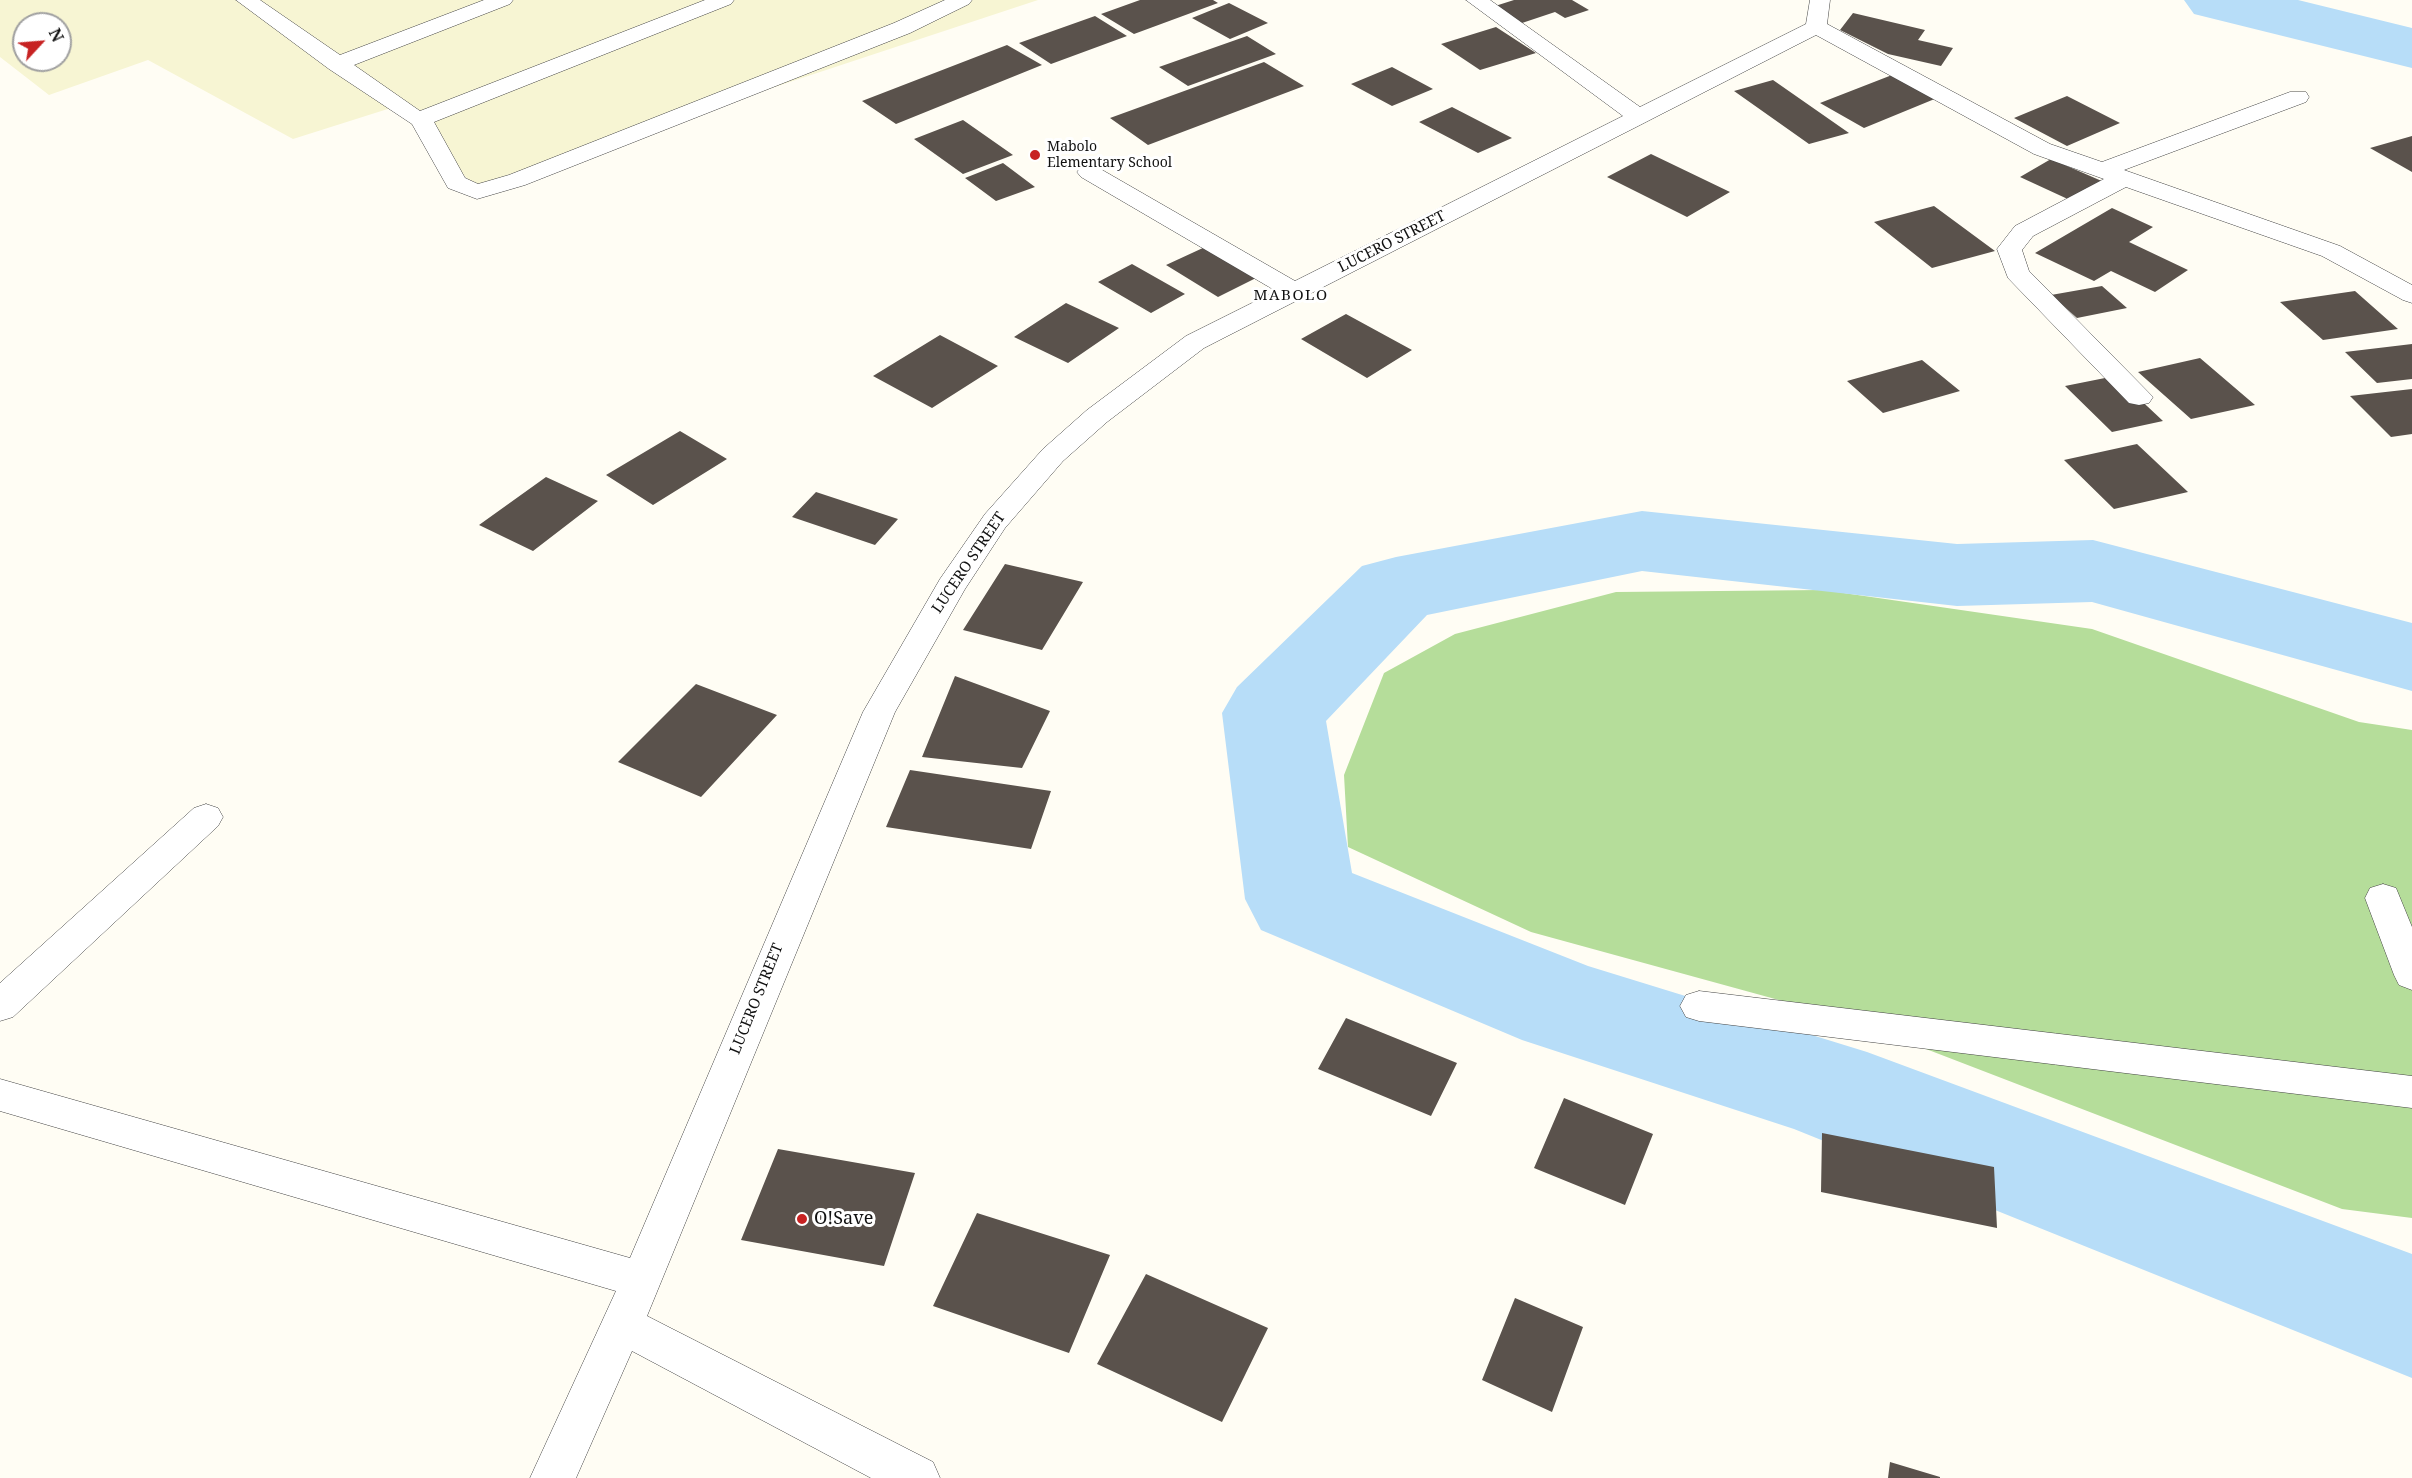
<!DOCTYPE html>
<style>
body{margin:0}
#map{position:relative;width:2412px;height:1478px;overflow:hidden;background:#fffdf4;font-family:"Noto Serif",serif}
canvas{display:block}
.north{position:absolute;left:12px;top:12px;width:60px;height:60px;box-sizing:border-box;background:#fff;border:2px solid #a0a0a0;border-radius:50%;rotate:64deg;font-size:16px;font-weight:700;line-height:24px;text-align:center;color:#111}
.north::after{content:'';display:block;margin:auto;width:21px;height:27px;background:#c72222;clip-path:polygon(50% 0,100% 100%,50% 72%,0 100%)}
</style>
<div id="map">
<canvas width="2412" height="1478"></canvas>
<div class="north">N</div>
</div>
<script>
const ctx = document.querySelector('canvas').getContext('2d');
ctx.lineJoin = 'round';
function fill(path, color) { ctx.fillStyle = color; ctx.fill(path, 'evenodd'); }
const toPath = rows => new Path2D(rows.map(r => 'M' + r).join(''));
function strokePath(path, color, width, dash) { ctx.strokeStyle = color; ctx.lineWidth = width; ctx.lineCap = dash ? 'butt' : 'round'; ctx.setLineDash(dash || []); ctx.stroke(path); }
function drawText(font, color, halo, rows, align = 'center') {
  ctx.font = font + ' "Noto Serif",serif'; ctx.lineWidth = 6; ctx.setLineDash([]); ctx.textBaseline = 'middle'; ctx.strokeStyle = halo; ctx.fillStyle = color; for (const [text, x, y, turn = 0] of rows) {
    ctx.save(); ctx.translate(x, y); ctx.rotate((+turn || 0) * Math.PI / 180); ctx.textAlign = isNaN(turn) ? turn : align; if (halo) ctx.strokeText(text, 0, 0); ctx.fillText(text, 0, 0); ctx.restore();
  }
}
const farmland = toPath([
 [0,0,1038,0,475,186,394,107,293,139,148,60,49,95,0,57],
 [24,24,60,24,60,60,24,60]
]);
const forest = toPath([
 [1823,590,2092,629,2359,722,2412,730,2412,1218,2342,1209,1848,1019,1531,932,1348,847,1344,775,1384,673,1455,634,1616,592]
]);
const river = toPath([
 [2184,0,2298,0,2412,28,2412,68,2194,14,2184,0],
 [1642,511,1957,544,2093,540,2412,623,2412,691,2092,602,1957,606,1642,571,1427,615,1326,721,1352,873,1588,966,1867,1052,2412,1254,2412,1378,1794,1129,1522,1040,1261,930,1245,899,1222,713,1237,687,1362,566,1396,557,1642,511]
]);
const building = toPath([
 [1140,0,1213,0,1218,3,1134,34,1101,14],
 [1514,0,1572,0,1589,10,1565,18,1555,12,1519,24,1492,7],
 [1229,3,1268,23,1230,39,1192,18],
 [1853,13,1925,30,1918,40,1953,48,1941,66,1888,54,1840,30],
 [1095,16,1127,36,1051,64,1019,43],
 [1496,27,1536,53,1480,70,1441,44],
 [1247,36,1276,54,1188,86,1159,67],
 [1007,45,1042,65,896,124,862,101],
 [1264,62,1304,86,1148,145,1110,118],
 [1392,67,1433,89,1392,106,1351,84],
 [1892,75,1937,98,1864,128,1820,103],
 [1773,80,1849,133,1809,144,1734,91],
 [2067,96,2120,123,2067,146,2014,118],
 [1452,107,1512,138,1478,153,1419,122],
 [963,120,1013,155,963,174,914,139],
 [2412,136,2412,172,2370,148],
 [1651,154,1730,192,1687,217,1607,177],
 [2051,159,2104,182,2072,201,2020,177],
 [1003,163,1035,187,996,201,965,178],
 [1934,206,1995,251,1932,268,1874,222],
 [2112,208,2153,227,2129,242,2188,270,2155,292,2111,271,2094,281,2035,253],
 [1205,247,1256,278,1218,297,1166,265],
 [1132,264,1185,294,1151,313,1098,282],
 [2102,286,2127,308,2077,318,2051,295],
 [2355,291,2398,329,2323,340,2280,302],
 [1066,303,1119,328,1068,363,1014,337],
 [1346,314,1412,350,1367,378,1301,339],
 [940,335,998,366,932,408,873,376],
 [2412,344,2412,379,2377,383,2345,352],
 [2200,358,2255,405,2191,419,2138,372],
 [1922,360,1960,391,1883,413,1847,381],
 [2115,376,2163,421,2112,432,2065,386],
 [2412,389,2412,434,2391,437,2350,396],
 [680,431,727,459,653,505,606,475],
 [2137,444,2188,492,2114,509,2064,460],
 [546,477,598,501,533,551,479,525],
 [816,492,898,519,875,545,792,517],
 [1005,564,1083,582,1042,650,963,630],
 [955,676,1050,711,1022,768,922,757],
 [696,684,777,715,701,797,618,762],
 [910,770,1051,791,1031,849,886,827],
 [1346,1018,1457,1063,1431,1116,1318,1069],
 [1564,1098,1653,1134,1625,1205,1534,1168],
 [1822,1133,1994,1167,1997,1228,1821,1192],
 [778,1149,915,1173,884,1266,741,1240],
 [977,1213,1110,1255,1069,1353,933,1306],
 [1146,1274,1268,1328,1222,1422,1097,1364],
 [1515,1298,1583,1327,1552,1412,1482,1380],
 [1890,1462,1940,1477,1940,1478,1888,1478]
]);
const minor = toPath([
 [236,0,260,0,340,55,484,0,513,0,510,4,354,65,420,111,705,0,734,0,731,4,434,122,465,178,478,184,509,175,894,23,945,0,972,0,969,4,910,33,525,185,477,199,448,188,412,124,329,69,236,0],
 [1466,0,1490,0,1640,107,1806,24,1810,0,1830,0,1827,24,2050,144,2102,162,2290,92,2306,92,2309,97,2306,102,2124,170,2340,246,2412,285,2412,303,2403,300,2322,256,2126,187,2033,236,2022,250,2029,271,2153,397,2149,403,2139,405,2129,403,2008,278,1997,249,2015,226,2104,179,2034,154,1816,35,1204,348,1107,422,1063,461,1005,528,965,589,895,712,647,1316,933,1462,940,1478,871,1478,632,1351,576,1478,530,1478,616,1291,0,1111,0,1079,630,1258,863,712,940,579,985,514,1043,449,1087,410,1186,336,1276,291,1081,177,1077,172,1081,167,1089,165,1097,167,1295,281,1623,116,1466,0],
 [206,804,218,808,223,817,218,826,13,1017,0,1021,0,983,194,808,206,804],
 [2383,884,2396,888,2412,927,2412,990,2399,985,2394,975,2365,898,2370,888,2383,884],
 [1699,991,2412,1076,2412,1108,1699,1021,1686,1017,1680,1006,1686,995,1699,991]
]);
const markers = [
 [1035,155,6,"#c72222"],
 [802,1219,6,"#c72222"]
];
const farPoinames = [
 ["Mabolo",1047,147],
 ["Elementary School",1047,163]
];
const streetNames = [
 ["LUCERO STREET",1392,242,-27],
 ["LUCERO STREET",969,563,-56],
 ["LUCERO STREET",757,999,-68]
];
const farQuarternames = [
 ["MABOLO",1291,296]
];
const nearPoinames = [
 ["O!Save",814,1219]
];
fill(farmland, '#f7f5d3');
fill(forest, '#b5dd9a');
fill(river, '#b7ddf8');
fill(building, '#5a524c');
strokePath(minor, '#444', 1);
fill(minor, '#fff');
for (const [x, y, r, color] of markers) { const dot = new Path2D(); dot.arc(x, y, r, 0, 2 * Math.PI); ctx.fillStyle = color; ctx.fill(dot); strokePath(dot, '#fff', 2); }
drawText('14px', '#111', '#fff', farPoinames, 'left');
drawText('15px', '#111', '#fff', streetNames);
ctx.letterSpacing = '1.5px';
drawText('15px', '#111', '#fff', farQuarternames);
ctx.letterSpacing = '0px';
drawText('18px', '#111', '#fff', nearPoinames, 'left');
</script>
